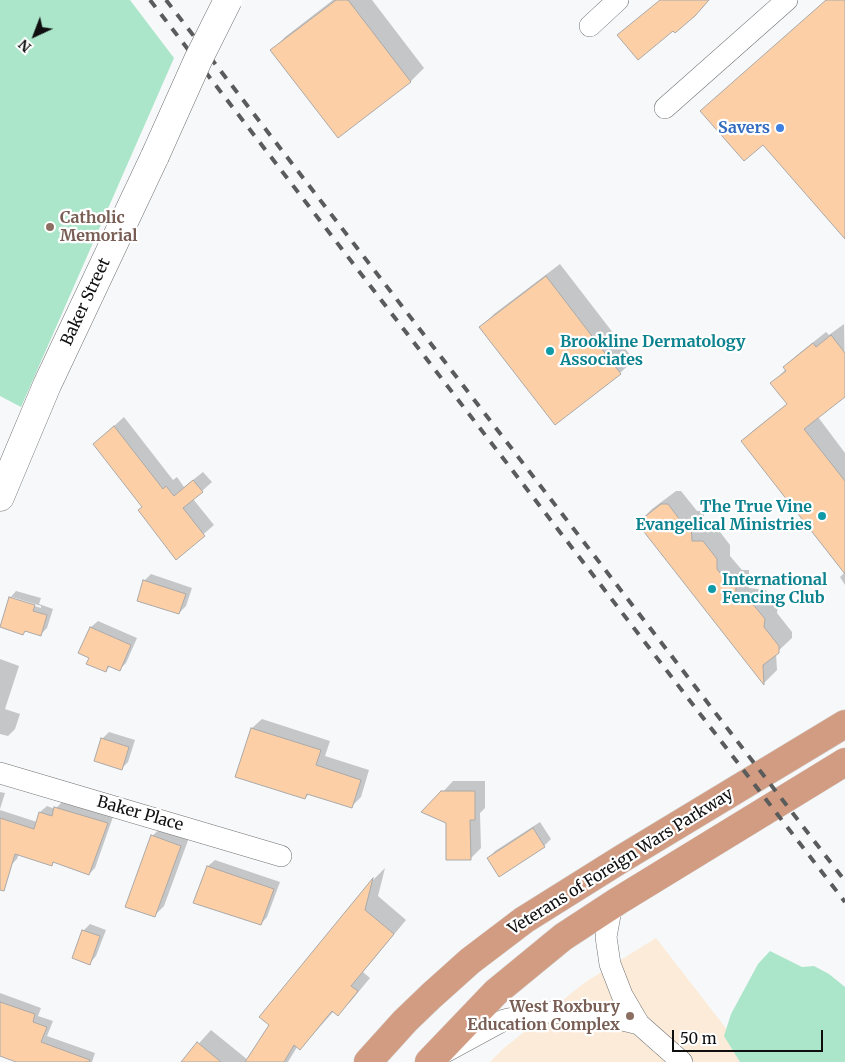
<!DOCTYPE html>
<style>
body{margin:0}
#map{position:relative;width:845px;height:1062px;overflow:hidden;background:#f7f8f9;font-family:Merriweather,serif}
canvas{display:block}
.north{position:absolute;left:10px;top:10px;width:50px;height:50px;-webkit-text-stroke:4px #fff;paint-order:stroke;rotate:223deg;font-size:14px;font-weight:700;line-height:20px;text-align:center;color:#0f0f0f}
.north::after{content:'';display:block;margin:auto;width:18px;height:22px;background:#0f0f0f;clip-path:polygon(50% 0,100% 100%,50% 72%,0 100%)}
.scale{position:absolute;left:672px;top:1030px;width:151px;height:22px;box-sizing:border-box;border:2px solid #0f0f0f;border-top:0;padding-left:6px;font-size:15px;line-height:18px;white-space:nowrap;color:#0f0f0f;-webkit-text-stroke:4px #fff;paint-order:stroke}
</style>
<div id="map">
<canvas width="845" height="1062"></canvas>
<div class="north">N</div>
<div class="scale">50 m</div>
</div>
<script>
const ctx = document.querySelector('canvas').getContext('2d');
ctx.lineJoin = 'round';
function fill(path, color) { ctx.fillStyle = color; ctx.fill(path, 'evenodd'); }
const toPath = rows => new Path2D(rows.map(r => 'M' + r).join(''));
function strokePath(path, color, width, dash) { ctx.strokeStyle = color; ctx.lineWidth = width; ctx.lineCap = dash ? 'butt' : 'round'; ctx.setLineDash(dash || []); ctx.stroke(path); }
function drawText(font, color, halo, rows, align = 'center') {
  ctx.font = font + ' Merriweather,serif'; ctx.lineWidth = 4.5; ctx.setLineDash([]); ctx.textBaseline = 'middle'; ctx.strokeStyle = halo; ctx.fillStyle = color; for (const [text, x, y, turn = 0] of rows) {
    ctx.save(); ctx.translate(x, y); ctx.rotate((+turn || 0) * Math.PI / 180); ctx.textAlign = isNaN(turn) ? turn : align; if (halo) ctx.strokeText(text, 0, 0); ctx.fillText(text, 0, 0); ctx.restore();
  }
}
const education = toPath([
 [656,938,752,1062,490,1062,503,1049,584,983]
]);
const green = toPath([
 [0,0,130,0,174,58,21,407,0,396],
 [770,951,802,967,814,966,829,974,845,987,845,1062,740,1062,724,1036,731,1014,758,964]
]);
const shadow = toPath([
 [333,0,372,0,424,68,411,81,338,137,272,51,285,37],
 [560,264,634,360,620,373,481,327,494,314],
 [844,324,845,396,818,417,845,453,845,572,742,441,755,429,788,403,772,383,786,369,784,367,797,355,826,332,829,335],
 [124,417,173,480,177,477,184,487,203,472,212,482,193,499,214,525,176,558,143,507,94,444],
 [676,491,681,491,697,511,704,511,704,528,717,528,730,545,730,556,742,570,749,570,749,588,766,590,778,606,777,613,792,632,792,638,776,653,777,670,764,683,638,523,652,509],
 [845,572,845,585,840,577],
 [151,574,192,588,186,606,179,613,144,581],
 [16,591,41,598,39,604,53,609,47,628,41,634,26,630,23,633,10,598],
 [12,597,41,606,41,608,12,599],
 [98,621,137,638,126,663,119,670,110,666,106,671,91,657,80,652,91,627],
 [0,659,19,666,5,709,20,714,15,729,8,736,0,734],
 [262,719,330,741,325,756,369,770,361,797,351,807,309,794,305,798,237,776,252,728],
 [109,732,135,740,128,762,121,769,96,761,103,738],
 [453,781,485,781,485,808,480,813,481,848,470,859,447,822,424,812],
 [0,792,5,793,0,809],
 [62,802,113,817,95,868,89,874,55,861,52,865,19,854,17,859,11,865,0,862,0,810,37,822,40,812,47,806,55,809],
 [540,822,551,839,544,846,500,875,488,858,495,851],
 [163,826,190,835,164,906,154,916,152,836],
 [215,860,280,882,267,917,261,924,208,866],
 [385,868,378,896,406,920,363,972,370,978,351,1001,338,1014,334,1011,300,1049,297,1047,288,1062,182,1062,211,1030,248,1060,270,1025,261,1017,374,879],
 [90,924,106,930,96,956,90,963,83,931],
 [0,993,41,1008,38,1016,53,1021,47,1036,95,1053,92,1062,20,1062,0,1050]
]);
const building = toPath([
 [336,0,348,0,411,82,338,138,270,50,336,0],
 [660,0,709,0,695,16,675,33,673,31,638,60,617,35,660,0],
 [826,0,845,0,845,239,763,145,744,161,700,111,826,0],
 [546,276,621,374,555,425,479,327,546,276],
 [831,335,845,353,845,397,804,429,845,481,845,574,741,441,787,404,770,383,786,371,783,367,813,343,816,347,831,335],
 [114,426,163,489,166,486,174,496,193,480,203,492,183,508,205,536,176,560,138,510,142,507,93,444,114,426],
 [661,504,668,504,683,524,691,524,692,541,703,541,717,559,717,569,728,583,736,583,736,601,752,603,765,619,764,627,779,646,779,653,763,665,764,685,637,523,661,504],
 [143,580,186,594,179,614,137,601,143,580],
 [9,597,35,605,33,611,47,615,41,636,25,631,23,635,0,627,9,597],
 [90,627,131,645,120,671,108,666,106,672,86,664,89,658,78,653,90,627],
 [251,728,321,750,316,765,361,780,352,808,307,794,305,799,235,777,251,728],
 [101,738,129,747,122,770,94,761,101,738],
 [441,791,475,791,475,820,470,820,471,860,446,860,446,823,421,812,441,791],
 [54,807,108,823,89,875,53,862,52,866,15,854,4,891,0,890,0,818,34,829,39,812,52,816,54,807],
 [533,828,545,847,499,877,487,858,533,828],
 [151,835,181,846,155,917,125,907,151,835],
 [207,866,274,889,261,925,193,903,207,866],
 [373,878,365,910,394,934,351,986,358,991,338,1016,332,1011,300,1050,294,1045,284,1062,245,1062,269,1025,259,1017,373,878],
 [82,930,100,936,90,965,72,958,82,930],
 [0,1002,35,1014,33,1022,47,1027,41,1042,90,1060,89,1062,16,1062,0,1056,0,1002],
 [197,1042,221,1062,181,1062,197,1042]
]);
const minor = toPath([
 [590,26,618,0],
 [665,108,787,0],
 [0,773,281,856],
 [612,904,606,937,610,964,622,995,639,1024,682,1062],
 [447,1051,504,1020,541,1012,598,1014,639,1024]
]);
const tertiary = toPath([
 [0,497,47,385,155,156]
]);
const trunk = toPath([
 [368,1062,405,1021,431,996,470,961,524,920,623,858,845,724],
 [429,1062,496,992,563,937,618,901,845,762]
]);
const rail = toPath([
 [150,0,845,902],
 [166,0,845,881]
]);
const tertiaryBridge = toPath([
 [155,156,198,60,228,0]
]);
const markers = [
 [780,128,5,"#3f7fe0"],
 [50,227,5,"#8d6e63"],
 [550,351,5,"#0f9aa8"],
 [822,516,5,"#0f9aa8"],
 [712,589,5,"#0f9aa8"],
 [630,1016,5,"#8d6e63"]
];
const shopNames = [
 ["Savers",770,128]
];
const educationNames = [
 ["Catholic",60,218],
 ["Memorial",60,236],
 ["West Roxbury",620,1007,"right"],
 ["Education Complex",620,1025,"right"]
];
const streetNames = [
 ["Baker Street",86,302,-65],
 ["Baker Place",140,814,16],
 ["Veterans of Foreign Wars Parkway",621,862,-32]
];
const cultureNames = [
 ["Brookline Dermatology",560,342],
 ["Associates",560,360],
 ["The True Vine",812,507,"right"],
 ["Evangelical Ministries",812,525,"right"],
 ["International",722,580],
 ["Fencing Club",722,598]
];
fill(education, '#fbebd8');
fill(green, '#ace6ca');
fill(shadow, '#0003');
fill(building, '#fdcfa6');
strokePath(building, '#aaa9a9', 1);
strokePath(minor, '#717273', 22);
strokePath(tertiary, '#717273', 29);
strokePath(trunk, '#d4d4d4', 29);
strokePath(minor, '#fff', 21);
strokePath(tertiary, '#fff', 28);
strokePath(trunk, '#d29c82', 28);
strokePath(rail, '#5a5b5b', 4, [9, 9]);
strokePath(tertiaryBridge, '#717273', 29, []);
strokePath(tertiaryBridge, '#fff', 28);
for (const [x, y, r, color] of markers) { const dot = new Path2D(); dot.arc(x, y, r, 0, 2 * Math.PI); ctx.fillStyle = color; ctx.fill(dot); strokePath(dot, '#fff', 2); }
drawText('bold 16px', '#366cbe', '#fff', shopNames, 'right');
drawText('bold 16px', '#785e54', '#fff', educationNames, 'left');
drawText('16px', '#0f0f0f', '#fff', streetNames);
drawText('bold 16px', '#0d838f', '#fff', cultureNames, 'left');
</script>
